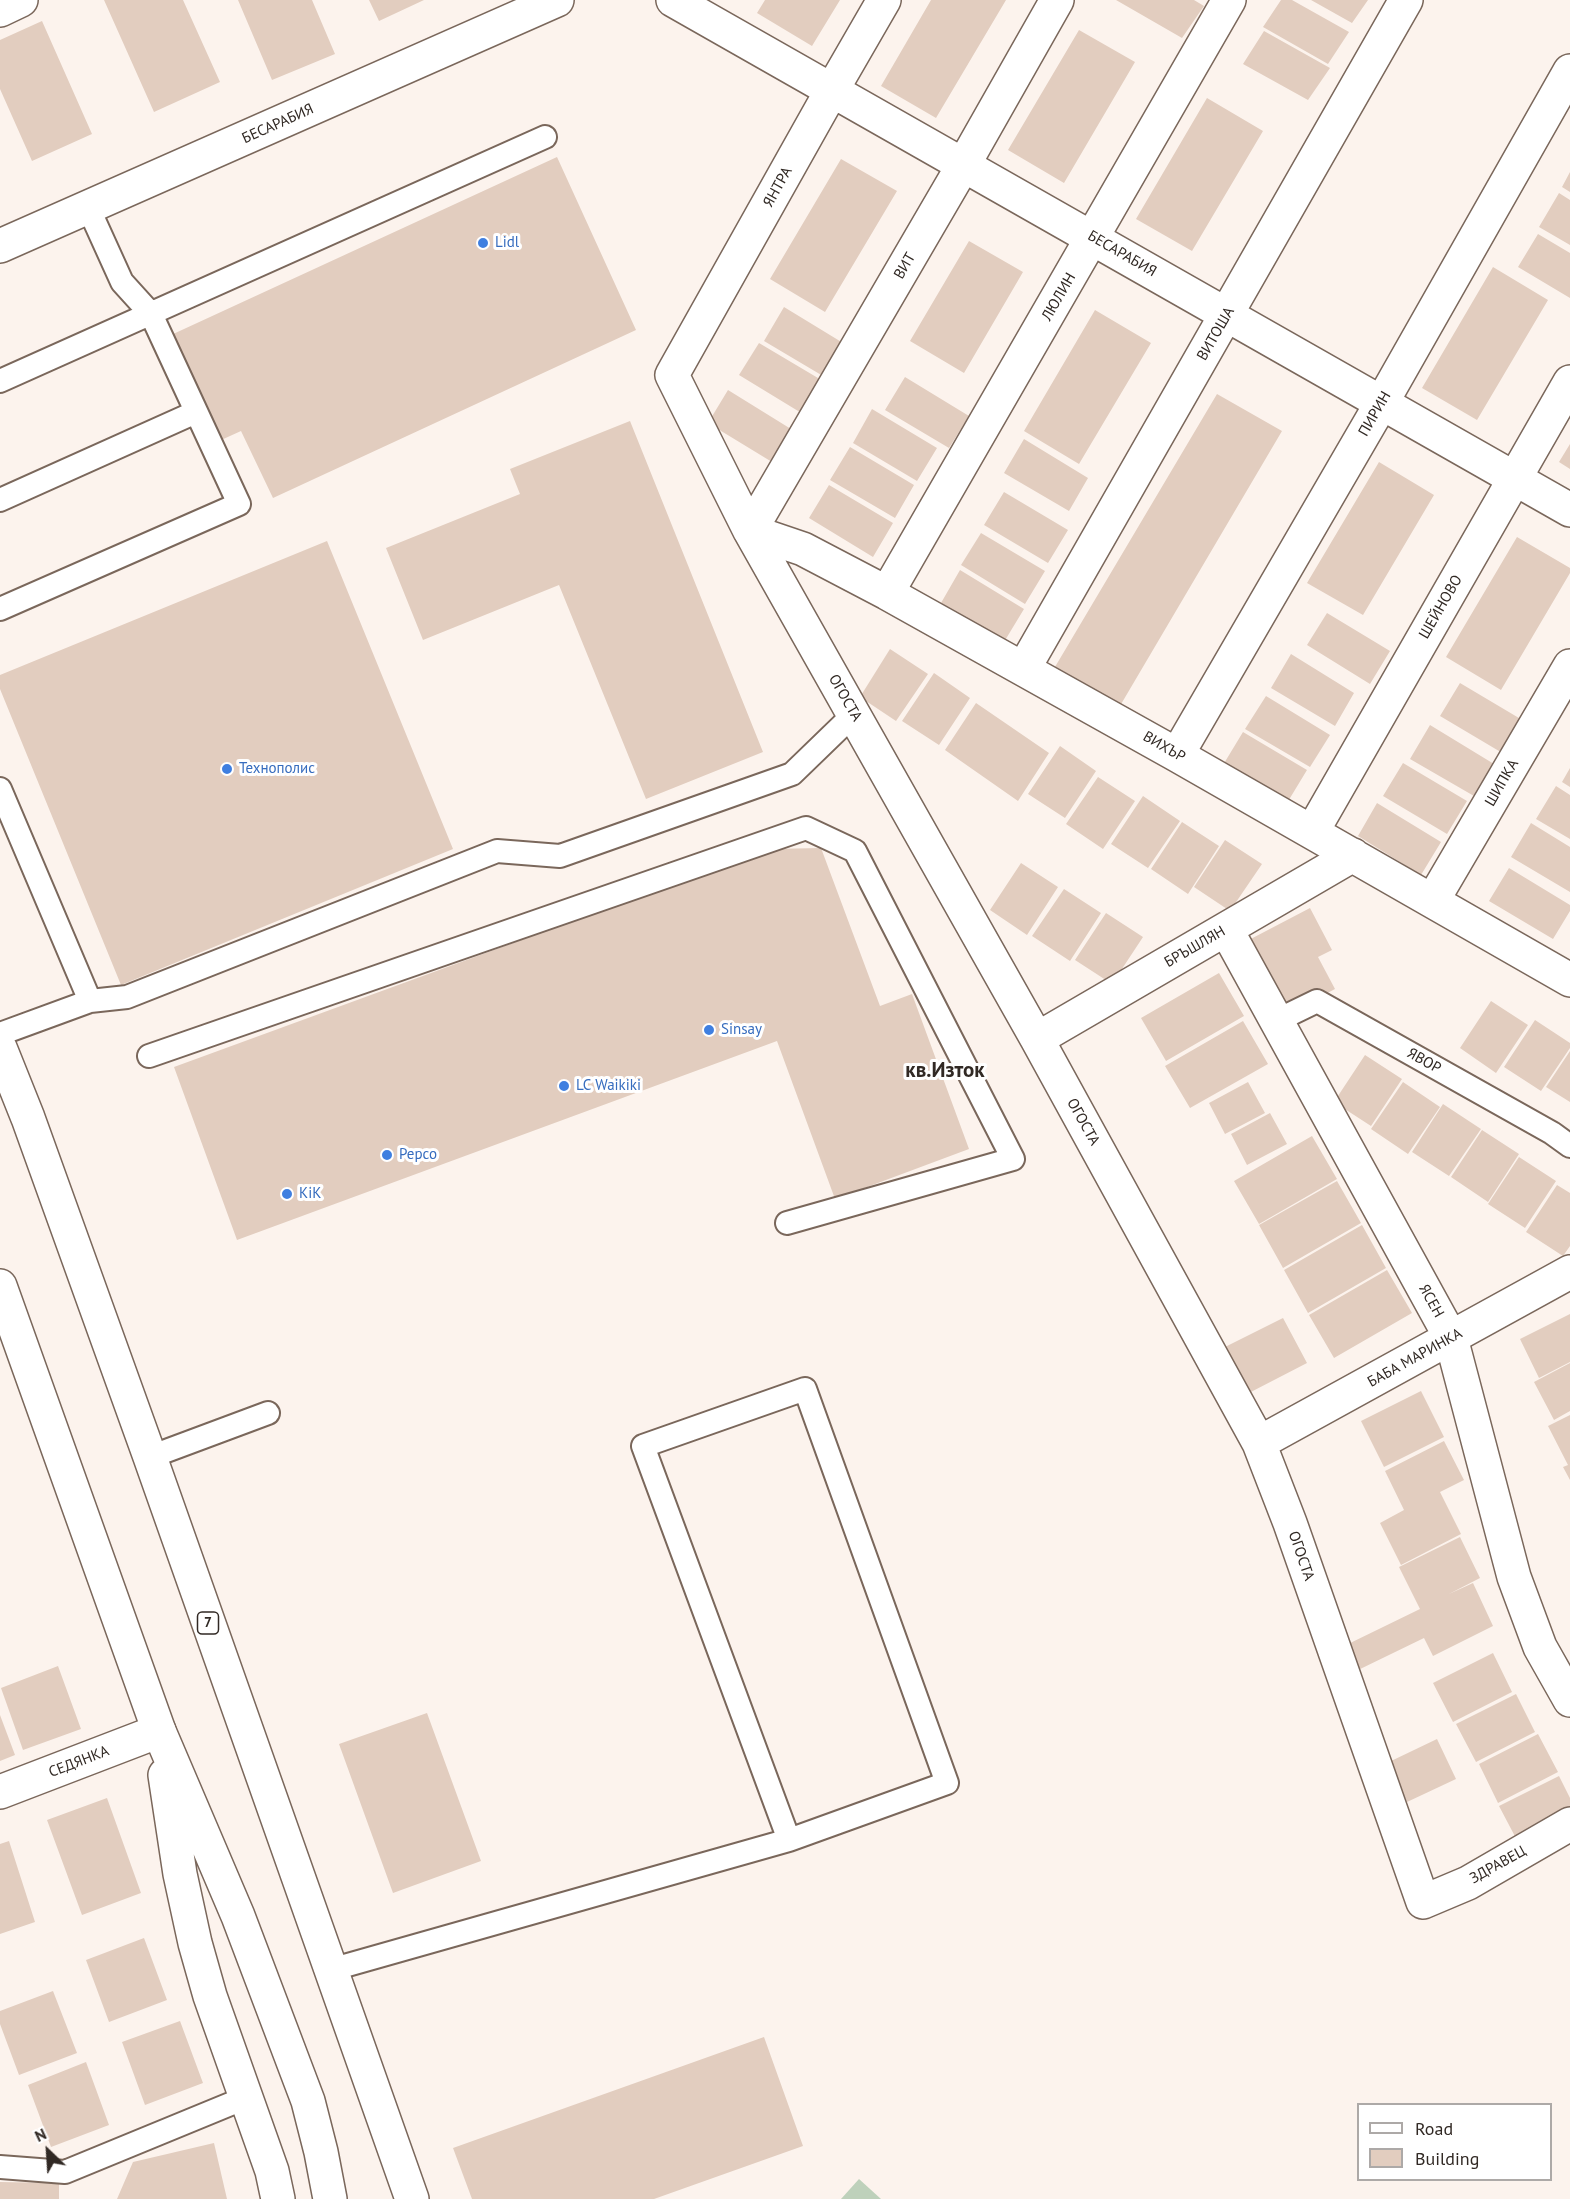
<!DOCTYPE html>
<meta charset="utf-8">
<style>
body{margin:0}
#map{position:relative;width:1570px;height:2199px;overflow:hidden;background:#fcf3ed;font-family:"PT Sans",sans-serif}
canvas{display:block}
.legend{position:absolute;left:1357px;top:2103px;width:195px;height:78px;box-sizing:border-box;background:#fff;border:2px solid #ada9a7;margin:0;padding:8px 10px;list-style:none;font-size:18px;color:#312924}
.legend li{display:flex;align-items:center;gap:12px;height:30px}
.legend b{width:30px;border:2px solid #ada9a7}
.north{position:absolute;left:18px;top:2121px;width:60px;height:60px;-webkit-text-stroke:4px #fff;paint-order:stroke;rotate:335deg;font-size:16px;font-weight:700;line-height:24px;text-align:center;color:#312924}
.north::after{content:'';display:block;margin:auto;width:21px;height:27px;background:#312924;clip-path:polygon(50% 0,100% 100%,50% 72%,0 100%)}
</style>
<div id="map">
<canvas width="1570" height="2199"></canvas>
<ul class="legend">
<li><b style="height:8px;background:#fff"></b>Road</li>
<li><b style="height:16px;background:#e2cdbf"></b>Building</li>
</ul>
<div class="north">N</div>
</div>
<script>
const ctx = document.querySelector('canvas').getContext('2d');
ctx.lineJoin = 'round';
function fill(path, color) { ctx.fillStyle = color; ctx.fill(path, 'evenodd'); }
const toPath = rows => new Path2D(rows.map(r => 'M' + r).join(''));
function strokePath(path, color, width, dash) { ctx.strokeStyle = color; ctx.lineWidth = width; ctx.lineCap = dash ? 'butt' : 'round'; ctx.setLineDash(dash || []); ctx.stroke(path); }
function drawText(font, color, halo, rows, align = 'center') {
  ctx.font = font + ' "PT Sans",sans-serif'; ctx.lineWidth = 6; ctx.setLineDash([]); ctx.textBaseline = 'middle'; ctx.strokeStyle = halo; ctx.fillStyle = color; for (const [text, x, y, turn = 0] of rows) {
    ctx.save(); ctx.translate(x, y); ctx.rotate((+turn || 0) * Math.PI / 180); ctx.textAlign = isNaN(turn) ? turn : align; if (halo) ctx.strokeText(text, 0, 0); ctx.fillText(text, 0, 0); ctx.restore();
  }
}
const green = toPath([
 [859,2179,881,2199,841,2199]
]);
const building = toPath([
 [104,0,183,0,220,82,154,112],
 [238,0,312,0,335,54,272,80],
 [369,0,424,0,379,21],
 [765,0,840,0,812,46,757,13],
 [931,0,1006,0,936,118,881,86],
 [1116,0,1194,0,1204,6,1182,38],
 [1281,0,1292,0,1349,32,1328,64,1263,27],
 [1311,0,1368,0,1352,23],
 [42,21,92,134,32,161,0,89,0,40],
 [1079,30,1135,62,1064,183,1008,150],
 [1264,31,1330,68,1308,100,1243,64],
 [1207,98,1263,131,1192,251,1136,219],
 [557,157,636,330,273,498,241,431,219,441,171,335],
 [841,159,897,191,825,312,770,279],
 [1570,172,1570,192,1562,187],
 [1559,193,1570,200,1570,245,1539,227],
 [1538,234,1570,253,1570,298,1518,267],
 [969,241,1023,272,964,373,910,341],
 [1493,267,1548,300,1477,420,1422,388],
 [784,307,848,346,828,379,764,341],
 [1095,310,1151,343,1079,464,1024,431],
 [759,343,823,381,803,414,739,375],
 [905,377,969,416,949,448,885,410],
 [728,390,791,429,772,462,708,423],
 [1217,394,1282,431,1117,711,1052,672],
 [872,409,937,448,917,481,853,443],
 [630,421,763,752,646,799,559,585,423,640,386,548,520,494,510,469],
 [1024,439,1088,478,1069,511,1004,473],
 [1570,444,1570,469,1559,462],
 [850,447,914,485,895,518,830,480],
 [1379,462,1434,495,1363,615,1307,583],
 [829,485,893,523,873,557,809,518],
 [1004,492,1068,530,1048,563,984,525],
 [981,533,1045,571,1025,604,961,565],
 [1517,537,1570,568,1570,573,1501,690,1446,657],
 [327,541,453,849,121,985,0,689,0,675],
 [960,570,1024,609,1004,642,941,603],
 [1327,613,1390,651,1370,684,1307,645],
 [890,649,928,674,896,721,860,697],
 [1291,654,1354,693,1335,726,1271,688],
 [934,673,970,698,939,745,902,721],
 [1460,683,1524,721,1504,754,1440,716],
 [1266,696,1330,735,1310,767,1245,729],
 [976,703,1049,753,1018,801,945,750],
 [1430,725,1494,764,1474,796,1410,759],
 [1243,732,1307,770,1287,803,1223,765],
 [1060,746,1096,771,1065,818,1028,794],
 [1403,763,1467,801,1447,834,1383,796],
 [1570,768,1570,787,1562,782],
 [1098,777,1135,801,1103,849,1066,824],
 [1556,786,1570,795,1570,839,1536,819],
 [1143,796,1180,821,1148,868,1111,844],
 [1377,803,1441,842,1421,875,1358,836],
 [1182,822,1219,846,1188,894,1151,869],
 [1531,823,1570,847,1570,892,1511,857],
 [1225,840,1262,864,1230,911,1194,887],
 [821,848,880,1006,912,994,969,1149,835,1199,777,1041,237,1240,174,1067,770,849],
 [1021,863,1058,887,1027,935,990,910],
 [1509,868,1570,905,1570,911,1553,939,1489,901],
 [1064,889,1101,913,1070,961,1032,936],
 [1310,908,1332,950,1318,957,1335,989,1284,1016,1245,942],
 [1106,913,1143,937,1112,984,1075,960],
 [1219,973,1244,1016,1166,1061,1141,1018],
 [1491,1001,1528,1025,1496,1073,1460,1048],
 [1535,1020,1570,1043,1570,1048,1541,1091,1504,1067],
 [1243,1021,1268,1064,1190,1108,1165,1066],
 [1570,1051,1570,1102,1546,1087],
 [1365,1055,1402,1079,1371,1126,1334,1102],
 [1248,1082,1265,1113,1225,1134,1209,1103],
 [1403,1082,1440,1107,1408,1154,1371,1129],
 [1443,1104,1481,1129,1449,1176,1412,1152],
 [1270,1113,1287,1144,1247,1165,1231,1134],
 [1482,1130,1519,1154,1488,1202,1451,1177],
 [1312,1136,1337,1179,1259,1224,1234,1181],
 [1519,1157,1556,1181,1525,1228,1488,1204],
 [1337,1181,1361,1223,1283,1268,1259,1225],
 [1557,1185,1570,1193,1570,1246,1563,1256,1526,1232],
 [1362,1225,1386,1268,1308,1313,1284,1270],
 [1387,1270,1412,1313,1334,1358,1309,1315],
 [1570,1314,1570,1362,1539,1378,1520,1339],
 [1283,1318,1307,1363,1247,1394,1223,1348],
 [1570,1363,1570,1411,1554,1420,1534,1382],
 [1421,1391,1444,1437,1384,1467,1361,1421],
 [1570,1415,1570,1480,1563,1467,1568,1465,1548,1426],
 [1444,1441,1464,1480,1440,1492,1461,1534,1401,1565,1380,1523,1404,1510,1385,1471],
 [1460,1537,1480,1578,1449,1594,1473,1583,1493,1626,1433,1656,1424,1638,1354,1672,1342,1647,1420,1609,1399,1567],
 [1493,1653,1512,1692,1453,1722,1433,1683],
 [58,1666,81,1729,23,1750,1,1688],
 [1516,1694,1535,1732,1476,1762,1456,1724],
 [427,1713,481,1861,393,1893,339,1744],
 [0,1715,15,1755,0,1761],
 [1538,1734,1558,1772,1498,1803,1479,1764],
 [1437,1739,1456,1779,1407,1802,1389,1762],
 [1559,1776,1570,1798,1570,1818,1519,1844,1499,1806],
 [107,1798,141,1893,82,1915,47,1820],
 [9,1841,35,1922,0,1934,0,1844],
 [144,1938,167,2000,109,2022,86,1960],
 [53,1991,77,2053,19,2075,0,2024,0,2011],
 [180,2021,203,2083,145,2105,122,2042],
 [764,2037,803,2146,654,2199,472,2199,453,2148],
 [86,2062,109,2125,51,2147,28,2085],
 [214,2143,227,2199,117,2199,133,2162],
 [0,2182,59,2183,59,2199,0,2199]
]);
const lane = toPath([
 [0,381,545,137],
 [0,500,196,412],
 [0,609,239,504,151,314,122,282,88,207],
 [0,789,90,1001],
 [1276,1021,1317,1001,1552,1133,1570,1146],
 [0,1034,90,1001,127,997,497,851,560,856,792,774,854,714],
 [149,1056,806,828,855,851,1013,1159,787,1223],
 [150,1457,268,1413],
 [330,1970,789,1840,643,1446,805,1389,947,1783,789,1840],
 [0,2167,65,2172,245,2098]
]);
const street = toPath([
 [673,0,1570,510],
 [884,0,832,90,672,375,750,531,1037,1039,1259,1443,1290,1523,1423,1902,1468,1883,1570,1824],
 [1057,0,964,164,750,531,803,549,887,593,1177,755,1570,980],
 [0,10,21,0],
 [0,246,557,0],
 [887,593,1229,0],
 [1024,668,1406,0],
 [1177,755,1381,404,1570,71],
 [1312,832,1570,382],
 [1433,900,1570,666],
 [1226,929,1451,1338,1514,1577,1540,1647,1570,1700],
 [1037,1039,1353,855],
 [1259,1443,1570,1272],
 [0,1792,159,1731]
]);
const primary = toPath([
 [0,1048,28,1118,150,1457,412,2199],
 [0,1286,159,1731,238,1916,308,2101,321,2152,330,2199],
 [165,1775,180,1874,195,1943,210,1996,272,2171,278,2199]
]);
const markers = [
 [483,243,6,"#3f7fe0"],
 [227,769,6,"#3f7fe0"],
 [709,1030,6,"#3f7fe0"],
 [564,1086,6,"#3f7fe0"],
 [387,1155,6,"#3f7fe0"],
 [287,1194,6,"#3f7fe0"]
];
const shields = [
 [208,1623,21]
];
const shieldNames = [
 ["7",208,1623]
];
const streetNames = [
 ["БЕСАРАБИЯ",278,124,-24],
 ["ЯНТРА",778,187,-61],
 ["БЕСАРАБИЯ",1122,254,30],
 ["ВИТ",905,266,-60],
 ["ЛЮЛИН",1059,297,-60],
 ["ВИТОША",1216,334,-60],
 ["ПИРИН",1375,414,-60],
 ["ШЕЙНОВО",1441,607,-60],
 ["ОГОСТА",845,698,60],
 ["ВИХЪР",1164,747,30],
 ["ШИПКА",1502,783,-60],
 ["БРЪШЛЯН",1195,947,-30],
 ["ЯВОР",1424,1061,29],
 ["ОГОСТА",1083,1122,61],
 ["ЯСЕН",1431,1301,61],
 ["БАБА МАРИНКА",1415,1358,-29],
 ["ОГОСТА",1301,1556,71],
 ["СЕДЯНКА",79,1762,-21],
 ["ЗДРАВЕЦ",1498,1865,-29]
];
const shopNames = [
 ["Lidl",495,243],
 ["Технополис",239,769],
 ["Sinsay",721,1030],
 ["LC Waikiki",576,1086],
 ["Pepco",399,1155],
 ["KiK",299,1194]
];
const districtNames = [
 ["кв.Изток",945,1071]
];
fill(green, '#bed1bb');
fill(building, '#e2cdbf');
strokePath(lane, '#7a675b', 26);
strokePath(street, '#7a675b', 36);
strokePath(primary, '#7a675b', 36);
strokePath(lane, '#fff', 22);
strokePath(street, '#fff', 33);
strokePath(primary, '#fff', 33);
for (const [x, y, r, color] of markers) { const dot = new Path2D(); dot.arc(x, y, r, 0, 2 * Math.PI); ctx.fillStyle = color; ctx.fill(dot); strokePath(dot, '#fff', 2); }
for (const [x, y, w] of shields) { const box = new Path2D(); box.roundRect(x - w / 2, y - 11, w, 22, 4.5); ctx.fillStyle = '#fff'; ctx.fill(box); strokePath(box, '#312924', 1.5); }
drawText('bold 14px', '#312924', null, shieldNames);
drawText('15px', '#312924', '#fff', streetNames);
drawText('15px', '#366cbe', '#fff', shopNames, 'left');
drawText('bold 21px', '#312924', '#fff', districtNames);
</script>
